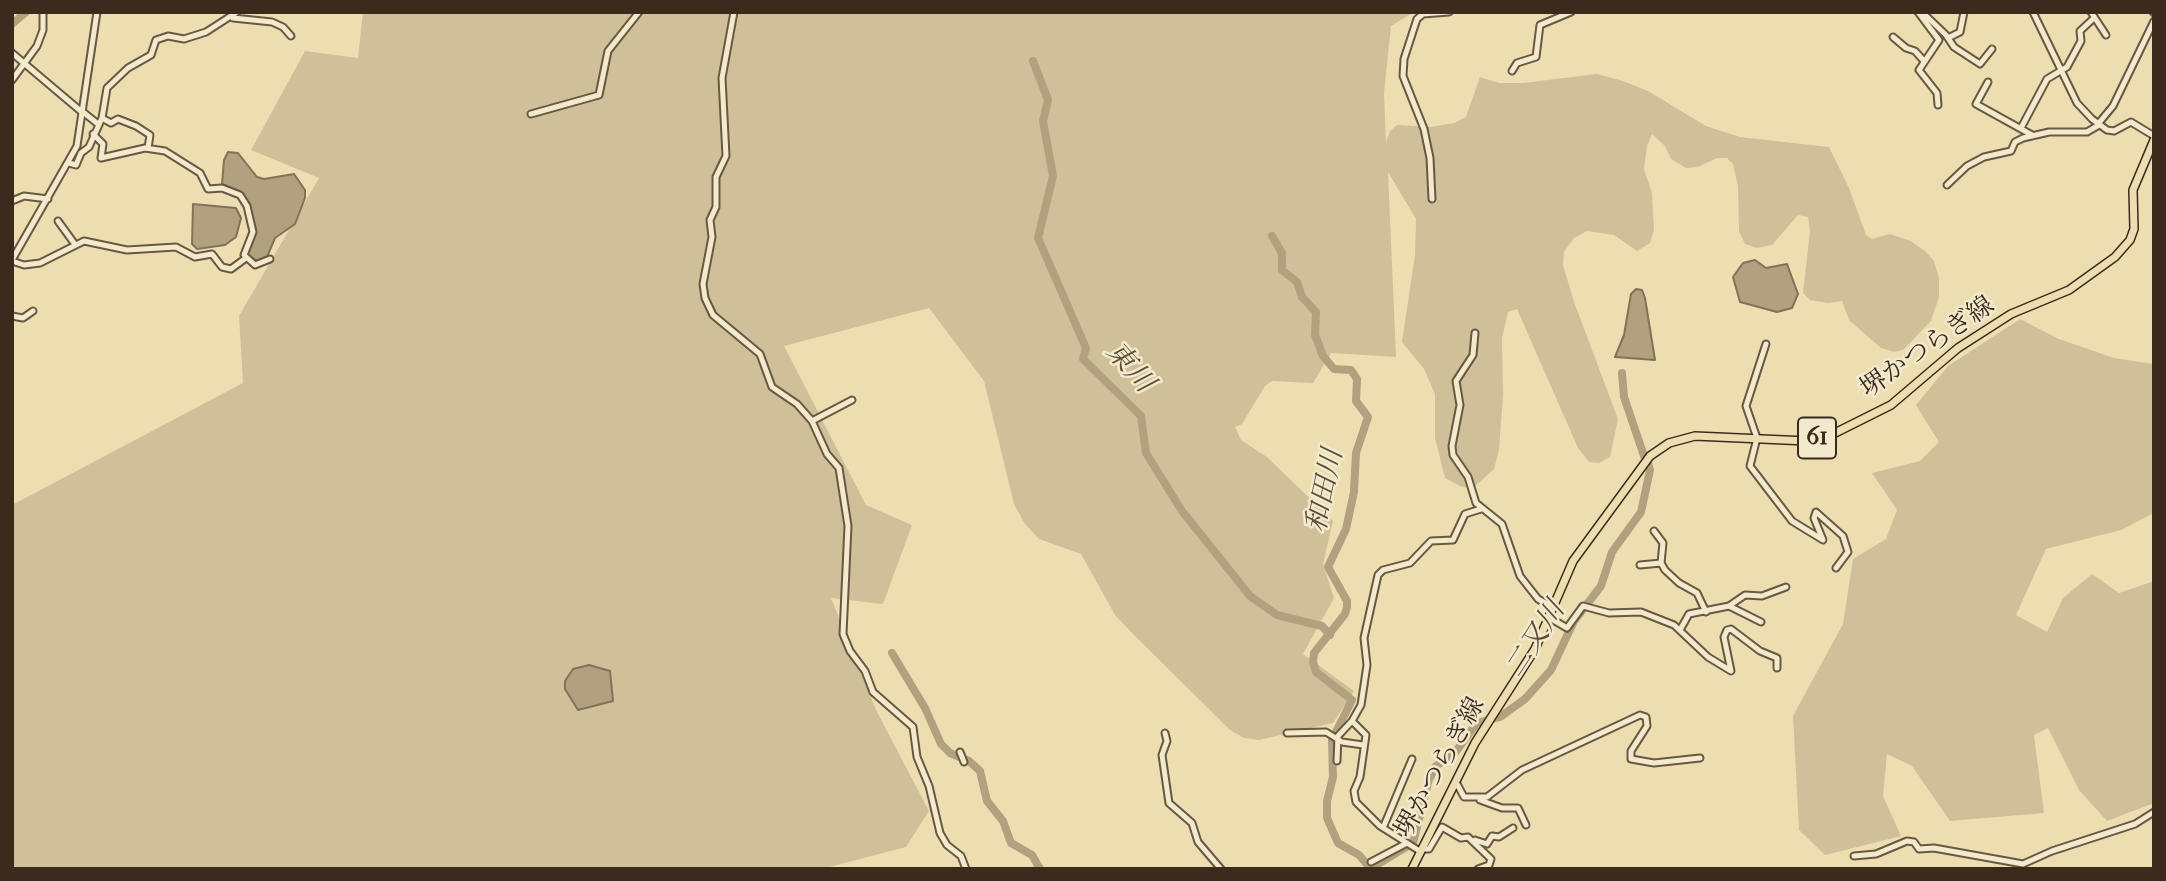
<!DOCTYPE html>
<meta charset="utf-8">
<style>
body{margin:0}
#map{position:relative;width:2166px;height:881px;overflow:hidden;background:#eddeb2;font-family:"IM FELL French Canon",serif}
canvas{display:block}
.frame{position:absolute;inset:0;border:14px solid #3c2b1d;pointer-events:none}
</style>
<div id="map">
<canvas width="2166" height="881"></canvas>
<div class="frame"></div>
</div>
<script>
const ctx = document.querySelector('canvas').getContext('2d');
ctx.lineJoin = 'round';
function fill(path, color) { ctx.fillStyle = color; ctx.fill(path, 'evenodd'); }
const toPath = rows => new Path2D(rows.map(r => 'M' + r).join(''));
function strokePath(path, color, width, dash) { ctx.strokeStyle = color; ctx.lineWidth = width; ctx.lineCap = dash ? 'butt' : 'round'; ctx.setLineDash(dash || []); ctx.stroke(path); }
function drawText(font, color, halo, rows, align = 'center') {
  ctx.font = font + ' "IM FELL French Canon","Noto Serif JP",serif'; ctx.lineWidth = 5; ctx.setLineDash([]); ctx.textBaseline = 'middle'; ctx.strokeStyle = halo; ctx.fillStyle = color; for (const [text, x, y, turn = 0] of rows) {
    ctx.save(); ctx.translate(x, y); ctx.rotate((+turn || 0) * Math.PI / 180); ctx.textAlign = isNaN(turn) ? turn : align; if (halo) ctx.strokeText(text, 0, 0); ctx.fillText(text, 0, 0); ctx.restore();
  }
}
const green = toPath([
 [363,12,1414,12,1391,26,1384,93,1386,142,1390,131,1397,125,1431,127,1454,123,1466,117,1480,77,1499,83,1523,83,1597,74,1623,81,1648,91,1706,126,1740,137,1829,147,1849,188,1866,235,1872,239,1890,234,1911,241,1926,252,1934,261,1939,278,1939,297,1931,321,1903,350,1894,352,1881,348,1849,320,1842,301,1828,303,1810,300,1803,293,1810,231,1808,217,1798,215,1772,245,1757,248,1745,244,1739,231,1738,186,1733,164,1727,158,1717,158,1698,167,1686,168,1671,159,1665,146,1652,134,1647,146,1644,169,1652,193,1654,230,1650,243,1637,251,1614,235,1587,231,1574,238,1564,252,1563,265,1574,302,1618,419,1610,457,1599,463,1589,462,1578,448,1517,309,1508,312,1502,338,1503,395,1499,450,1494,469,1473,488,1462,487,1445,478,1435,438,1435,394,1424,369,1402,342,1415,255,1416,219,1388,172,1396,357,1331,353,1313,383,1272,381,1265,386,1242,424,1235,427,1241,440,1267,457,1333,521,1323,564,1334,598,1303,654,1354,691,1333,723,1259,740,1244,738,1230,730,1134,635,1115,615,1081,554,1039,539,1025,524,1014,504,984,381,929,308,784,346,866,505,912,525,883,604,831,598,876,710,929,811,906,847,822,869,12,869,12,505,243,383,239,316,319,178,251,150,305,51,358,58],
 [2020,319,2059,339,2114,358,2154,364,2154,513,2121,530,2046,549,2016,615,2047,632,2063,598,2092,574,2119,593,2154,581,2154,803,2107,821,2079,790,2048,728,2034,735,2044,813,1950,821,1912,766,1887,754,1883,796,1901,836,1825,855,1799,830,1793,716,1843,624,1853,559,1886,539,1897,510,1872,473,1920,461,1939,442,1916,405,1948,366]
]);
const water = toPath([
 [228,152,238,153,257,177,264,179,294,174,305,190,305,198,295,224,275,238,267,257,259,262,247,255,255,235,248,202,241,192,222,184,224,160,228,152],
 [193,204,236,208,241,218,236,237,225,245,197,249,192,244,193,204],
 [1755,260,1766,268,1787,264,1798,294,1792,308,1777,312,1740,302,1733,277,1743,263,1755,260],
 [1636,289,1642,290,1645,298,1655,360,1615,357,1624,335,1631,294,1636,289],
 [589,665,610,671,613,701,578,710,565,689,565,681,573,669,589,665]
]);
const river = toPath([
 [12,24,26,12],
 [1033,61,1048,100,1043,121,1053,176,1038,238,1086,348,1083,359,1141,416,1146,453,1182,511,1250,596,1277,615,1322,626,1330,635],
 [1272,236,1282,253,1282,270,1297,282,1302,297,1316,312,1315,335,1323,356,1334,369,1351,370,1357,379,1356,401,1368,417,1356,453,1354,492,1346,529,1328,567,1347,601,1347,607,1345,614,1314,653,1313,662,1316,672,1352,700,1332,740,1333,777,1327,801,1327,818,1338,843,1359,855,1371,869],
 [1622,373,1624,397,1644,456],
 [892,653,925,708,941,744,950,753,969,761,980,771,987,801,1003,821,1011,843,1032,855,1040,869],
 [1371,868,1413,843,1429,779,1436,766,1454,754,1477,723,1500,717,1525,699,1551,670,1574,621,1601,586,1612,552,1641,512,1650,470,1648,463]
]);
const minor = toPath([
 [734,12,722,78,726,156,716,177,716,207,710,220,712,237,703,284,705,298,713,315,760,354,772,387,797,404,812,421,827,454,839,468,848,526,843,634,850,651,865,671,873,692,913,727,917,757,929,786,940,833,947,845,961,856,966,869],
 [1918,12,1939,40,1919,70,1937,93,1938,105],
 [1922,12,1946,35,1954,47,1980,64,1992,49],
 [2033,12,2077,103,2092,119,2107,130,2114,131,2131,122,2154,136],
 [2091,12,2106,35],
 [2153,12,2154,13],
 [233,18,272,22,283,27,291,36],
 [1893,37,1906,48,1915,51,1924,61],
 [1948,38,1960,32,1964,12],
 [12,53,83,113],
 [1512,71,1517,63,1536,57,1540,25,1571,12],
 [12,80,37,46,43,30,43,12],
 [1988,82,1976,104,2032,135],
 [83,112,98,124],
 [531,114,599,95,608,51,639,12],
 [102,118,111,123,118,119,136,126,150,135,148,148],
 [2098,124,2113,106,2154,21],
 [2021,128,2047,79,2067,67,2081,41,2080,31,2094,18],
 [93,134,103,144,101,158,145,148,165,151,200,173,208,189,222,188,240,195,247,206,253,232,244,255,255,265,270,259],
 [69,163,76,165,81,153,89,147,102,118,107,88,128,68,151,55,156,40,168,36,184,39,206,32,237,12],
 [1947,185,1967,166,1984,157,2011,151,2015,142,2023,138,2049,132,2087,132,2099,125],
 [1432,199,1430,158,1424,129,1403,76,1404,59,1417,19,1423,14,1449,12],
 [12,201,24,196,48,199],
 [58,221,74,243],
 [12,260,77,146,97,12],
 [12,261,24,265,40,263,84,241,127,250,176,247,195,257,212,254,222,267,231,269,246,258],
 [12,316,23,318,33,311],
 [1475,333,1473,355,1456,381,1460,405,1452,446,1453,455,1468,477,1476,503,1502,524,1520,576,1538,599,1554,608],
 [1766,344,1746,406,1757,438,1750,466,1792,521,1823,540,1814,518,1816,512,1843,536,1848,552,1836,568],
 [812,421,852,400],
 [1654,531,1663,543,1661,563,1665,570,1679,583,1697,593,1706,612],
 [1640,565,1661,563],
 [1729,606,1761,622],
 [1550,618,1567,628,1583,606,1609,613,1641,612,1674,625,1708,657,1731,671,1724,637,1727,630,1731,629,1760,651,1777,658,1777,668],
 [1680,630,1689,614,1729,606,1745,595,1762,596,1786,587],
 [1352,721,1366,735,1360,777,1354,791,1356,802,1380,826,1418,850],
 [1165,733,1167,741,1162,755,1169,803,1192,823,1198,842,1221,869],
 [1287,733,1326,732,1342,742,1363,745],
 [960,752,964,762],
 [1337,761,1338,736,1352,721,1361,705,1367,665,1364,638,1378,575,1383,570,1410,563,1431,541,1453,540,1465,514,1481,509],
 [1456,782,1464,797,1487,797,1522,770,1640,715,1646,717,1647,726,1631,751,1631,759,1654,763,1700,758],
 [1480,800,1502,808,1518,808,1526,825],
 [1383,828,1412,759],
 [1475,840,1487,844,1492,836,1499,837,1513,828],
 [1421,849,1429,849,1442,827,1461,838,1468,837,1491,859,1489,865,1478,869],
 [1854,856,1876,854,1907,841,1914,842,1919,849,1934,848,2023,864,2052,851,2135,824,2154,812],
 [1371,862,1407,843]
]);
const major = toPath([
 [1412,869,1475,743,1535,649,1573,561,1650,456,1669,443,1695,436,1807,441,1833,434,1891,405,1958,348,2011,314,2069,290,2115,257,2130,240,2134,229,2133,190,2154,140]
]);
const shields = [
 [1817,438,38]
];
const shieldNames = [
 ["61",1817,438]
];
const streetNames = [
 ["堺かつらぎ線",1928,348,-35],
 ["堺かつらぎ線",1441,768,-61]
];
const waterNames = [
 ["東川",1129,368,48],
 ["和田川",1326,491,-78],
 ["二又川",1536,640,-57]
];
fill(green, '#cfc099');
fill(water, '#b1a17f');
strokePath(water, '#827258', 2);
strokePath(river, '#b1a17f', 8);
strokePath(minor, '#685842', 9);
strokePath(major, '#3c2b1d', 10);
strokePath(minor, '#f3eacd', 5);
strokePath(major, '#eddeb2', 7);
for (const [x, y, w] of shields) { const box = new Path2D(); box.roundRect(x - w / 2, y - 20.5, w, 41, 5); ctx.fillStyle = '#f3eacd'; ctx.fill(box); strokePath(box, '#3c2b1d', 2); }
drawText('bold 24px', '#3c2b1d', null, shieldNames);
drawText('26px', '#3c2b1d', '#f3eacd', streetNames);
drawText('italic 28px', '#5f4e3a', '#f3eacd', waterNames);
</script>
